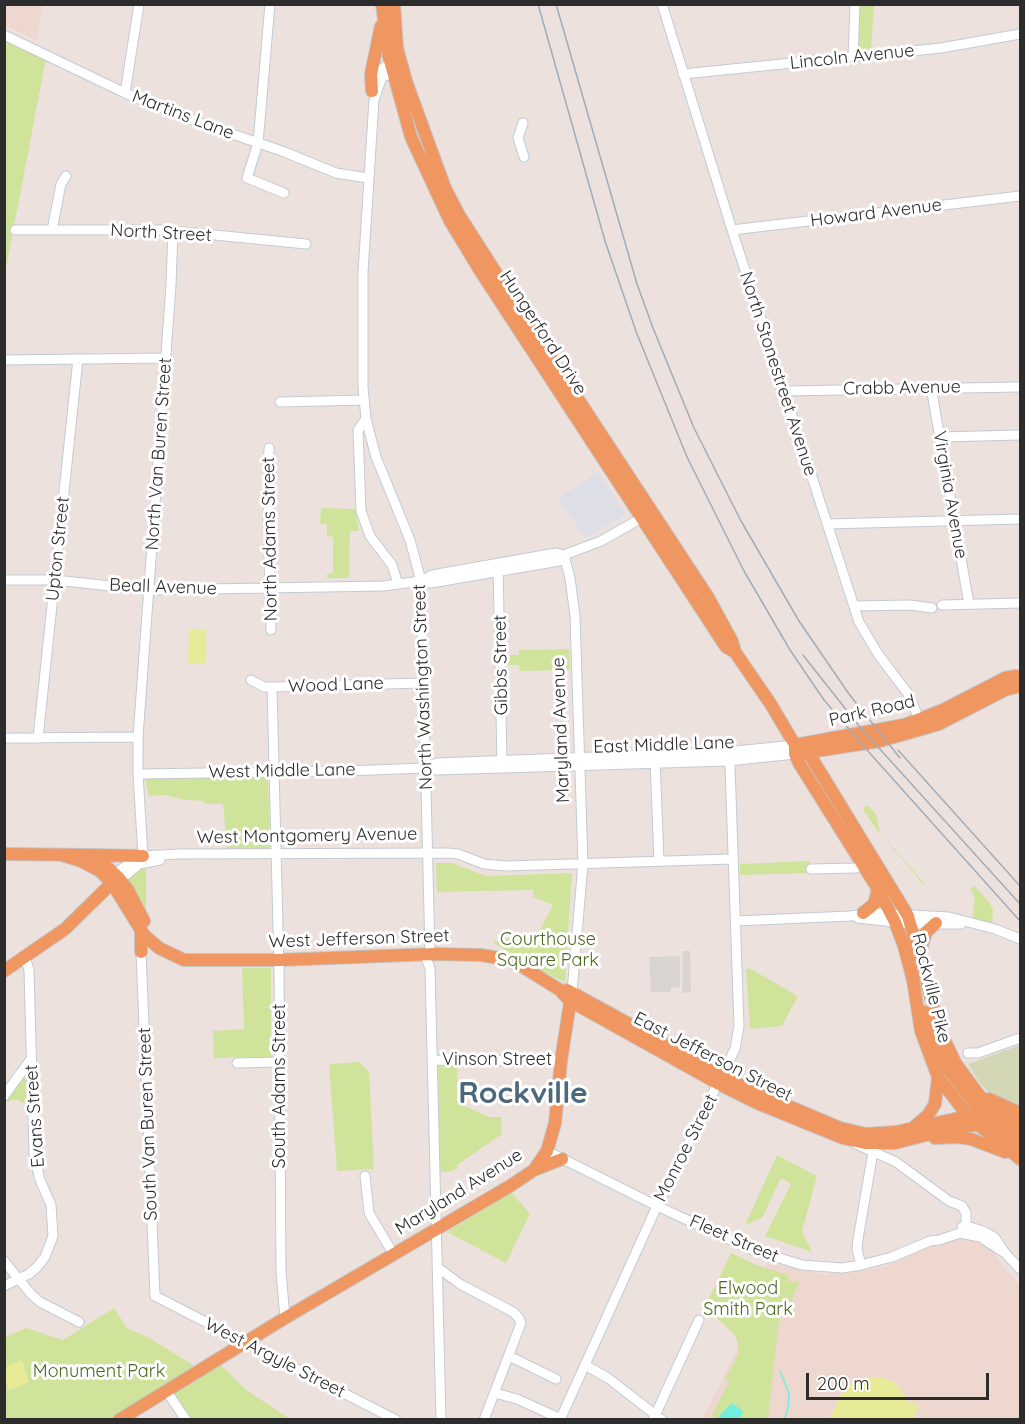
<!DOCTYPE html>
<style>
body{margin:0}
#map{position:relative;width:1025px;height:1424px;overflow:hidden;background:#ede1de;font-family:Quicksand,sans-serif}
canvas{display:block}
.frame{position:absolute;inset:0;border:6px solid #2c2c2c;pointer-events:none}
.scale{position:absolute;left:806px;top:1373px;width:183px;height:27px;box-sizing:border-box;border:3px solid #2c2c2c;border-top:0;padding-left:8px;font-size:18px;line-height:21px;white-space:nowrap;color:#2c2c2c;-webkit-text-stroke:4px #fff;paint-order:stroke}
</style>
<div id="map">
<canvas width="1025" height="1424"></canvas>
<div class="frame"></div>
<div class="scale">200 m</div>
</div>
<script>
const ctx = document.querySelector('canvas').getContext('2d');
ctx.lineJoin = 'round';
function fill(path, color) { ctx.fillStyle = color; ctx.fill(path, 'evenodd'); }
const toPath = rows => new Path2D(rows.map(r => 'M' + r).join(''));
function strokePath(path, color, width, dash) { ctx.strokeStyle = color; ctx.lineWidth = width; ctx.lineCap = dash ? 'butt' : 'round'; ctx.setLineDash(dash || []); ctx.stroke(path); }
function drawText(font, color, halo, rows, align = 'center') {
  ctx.font = font + ' Quicksand,sans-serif'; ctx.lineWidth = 6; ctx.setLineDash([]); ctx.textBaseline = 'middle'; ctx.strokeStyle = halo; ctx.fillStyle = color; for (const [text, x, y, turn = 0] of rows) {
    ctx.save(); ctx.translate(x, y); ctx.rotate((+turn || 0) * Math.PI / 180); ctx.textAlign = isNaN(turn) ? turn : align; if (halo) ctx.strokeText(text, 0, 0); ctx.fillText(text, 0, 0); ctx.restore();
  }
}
const industrial = toPath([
 [598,472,626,515,585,538,558,498]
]);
const education = toPath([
 [4,5,43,5,37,41,5,25],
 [951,1237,977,1238,994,1251,999,1262,1020,1285,1020,1419,702,1420,750,1323,767,1263,824,1274,868,1270,886,1266]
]);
const green = toPath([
 [858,5,874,5,871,50,856,52],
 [5,38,46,58,5,274],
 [321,508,355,509,359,531,350,531,349,578,327,578,327,574,333,573,333,537,327,536,327,524,320,524],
 [569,649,570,670,520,671,519,665,504,665,504,655,519,655,519,650],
 [144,777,268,777,270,849,227,848,223,804,205,804,204,801,186,800,164,795,149,796],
 [865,806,869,806,876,815,880,833,925,884,924,885,876,829,863,810],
 [810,861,810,873,740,875,740,864],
 [436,863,452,863,486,876,572,873,565,982,534,967,492,942,539,932,553,905,533,897,533,890,437,892],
 [146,866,146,918,128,882,130,875],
 [974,886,989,902,993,910,992,924,972,921,975,898,970,889],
 [242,968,271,968,271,1057,214,1058,213,1031,244,1029],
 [749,968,798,996,782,1026,750,1029,746,969],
 [359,1062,369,1071,374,1169,337,1171,329,1064],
 [438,1066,457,1066,458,1103,489,1117,501,1117,502,1134,457,1165,458,1169,446,1172,442,1172,440,1169],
 [24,1078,28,1080,29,1109,26,1109,24,1104,19,1100,13,1100,8,1102,6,1101,21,1079],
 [777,1155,817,1176,802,1231,812,1252,765,1236,791,1184,781,1178,762,1218,745,1225],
 [511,1192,530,1214,506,1263,447,1232],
 [731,1253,754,1264,789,1276,788,1281,799,1282,788,1309,779,1321,768,1419,710,1419,729,1382,725,1378,739,1353,737,1340,733,1333,705,1307],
 [114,1308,127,1328,149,1338,201,1370,217,1361,245,1389,290,1419,186,1419,166,1392,119,1419,5,1420,5,1337,26,1328,63,1340]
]);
const cemetery = toPath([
 [1020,1045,1020,1107,988,1092,979,1082,968,1064]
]);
const pitch = toPath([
 [189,629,206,629,206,663,188,663],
 [22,1360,29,1382,9,1391,5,1379,5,1368],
 [868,1377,880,1377,894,1382,908,1400,909,1406,912,1402,919,1407,912,1419,829,1419,842,1394,850,1384]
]);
const plaza = toPath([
 [683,951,690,951,691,992,682,993],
 [680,956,680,987,671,988,671,992,651,992,649,957]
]);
const water = toPath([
 [732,1403,743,1411,741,1419,718,1419,719,1416]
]);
const stream = toPath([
 [780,1371,789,1393,788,1409,784,1420]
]);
const minor = toPath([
 [270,4,258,143,247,178,284,193],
 [662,4,732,230,859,622,878,654,909,695,921,724],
 [4,35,125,93,200,123,282,151,336,173,368,178],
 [853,57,855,4],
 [398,71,382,77,374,100,363,272,363,387,366,419,376,457,410,540,421,581,430,954],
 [683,74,941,48,1020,34],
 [374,83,378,71,394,62],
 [125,93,139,4],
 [523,123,518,138,524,157],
 [15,230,164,230,306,244],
 [52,230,61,184,66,176],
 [732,230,1020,196],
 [4,360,166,358],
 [931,387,969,604],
 [784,391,1020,387],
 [280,402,364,400],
 [366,419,358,430,361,511,370,536,392,565,398,584],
 [940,437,1020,435],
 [269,448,268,519,271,630],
 [827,524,1020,519],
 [564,555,570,578,575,616,583,864,572,992],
 [498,565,502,764],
 [4,580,55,580,148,590,383,586,421,581,432,575,556,553,564,555],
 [421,581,431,583,559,561,564,555,601,541,647,515],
 [942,605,1020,603],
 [854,606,910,605,932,608],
 [251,680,264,687,272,687,423,683],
 [272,687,279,968,281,1272,285,1318],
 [4,738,138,737],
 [38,738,78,359],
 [655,759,659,861],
 [425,768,437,763,726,752,795,745],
 [138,774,345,771,425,768,437,770,535,767,728,761,795,754],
 [143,856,138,774,138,737,171,285,173,231],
 [811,869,855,868,862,865],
 [118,877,120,870,136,859,143,856,179,854,448,853,458,854,484,864,506,866,732,859],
 [118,877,126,875,139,864,160,860],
 [858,918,911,924,961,924],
 [736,921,850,916,874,913,949,917,995,929,1020,939],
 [141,952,155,1296,396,1420],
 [424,954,430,968,441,1420],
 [968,1053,978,1053,1020,1038],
 [432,1060,561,1061],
 [237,1063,280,1062],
 [4,1096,31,1059],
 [856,1144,896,1162,949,1201,962,1206,966,1213,966,1233],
 [547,1151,657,1206,750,1249,802,1265,842,1268,861,1265,892,1257,930,1241,939,1240,960,1233,980,1237,1005,1253],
 [365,1176,369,1213,394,1255],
 [962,1227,970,1227,983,1231,995,1238,1005,1253,1020,1269],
 [4,1261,31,1294,40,1302,79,1322],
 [861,1265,857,1249,858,1239,873,1152],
 [437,1267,460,1284,513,1312,519,1318,521,1323,484,1420],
 [4,1286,29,1274,37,1267,45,1257,53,1236,51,1205,40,1180,34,1155,29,970,25,957],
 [509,1356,556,1379],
 [585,1365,608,1378,662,1420],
 [167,1392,186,1420],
 [495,1393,517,1399,561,1419],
 [560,1420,657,1206,735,1049,739,1026,730,766,726,752],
 [653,1420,699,1320]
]);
const major = toPath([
 [382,4,389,57,411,137,450,221,479,269,726,647,735,652],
 [394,4,397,48,407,84,445,188,459,215,530,326,708,597,732,641,735,652,770,703,795,745,807,752,814,762,908,916,940,1031,956,1064,979,1095,1020,1134],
 [372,91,371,74,381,26],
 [795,745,795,754,799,763,878,889,895,922,904,946,913,980,921,1031,938,1077,968,1116,1020,1159],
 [795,745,904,725,943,710,1005,678,1016,676,1020,677],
 [803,753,880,741,922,729,939,724,1005,690,1020,686],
 [4,854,89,855,100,861,118,877,128,890,144,921],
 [62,855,81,861,100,871,112,883,144,935,159,948,184,960,279,960,435,954,481,955,505,959,523,967,560,990,570,1001,719,1084,757,1103,843,1138,865,1143,895,1143,961,1126,980,1125,1018,1132],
 [93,855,143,856],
 [863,913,874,904,878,889],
 [141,930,141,952],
 [920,952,926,932,936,923],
 [4,971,65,929,117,878],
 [567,990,748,1089,840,1128,866,1134,896,1132,968,1116,1020,1121],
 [924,1012,938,1052,944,1064,977,1107,990,1117],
 [989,1099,1020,1113],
 [914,1127,928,1115,935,1104,938,1077],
 [998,1129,1020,1147],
 [935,1138,958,1137,971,1139,1005,1152],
 [534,1170,562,1159],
 [119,1420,285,1318,510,1186,534,1170,547,1151,555,1123,561,1061,571,996]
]);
const rail = toPath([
 [538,4,605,241,637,334,687,457,744,571,790,650,824,700,867,750,1020,921],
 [556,4,637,284,653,328,694,428,741,521,799,621,849,694,900,758],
 [803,655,859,726,1020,904],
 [898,750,1020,886]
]);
const streetNames = [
 ["Lincoln Avenue",852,57,-6],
 ["Martins Lane",183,115,21],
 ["Howard Avenue",876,213,-7],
 ["North Street",161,233,3],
 ["Hungerford Drive",543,333,57],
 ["North Stonestreet Avenue",778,374,72],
 ["Crabb Avenue",902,388,-1],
 ["North Van Buren Street",159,454,-86],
 ["Virginia Avenue",950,495,80],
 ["North Adams Street",270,539,-91],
 ["Upton Street",58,549,-84],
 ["Beall Avenue",163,587,2],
 ["Gibbs Street",501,665,-91],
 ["Wood Lane",336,685,-2],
 ["North Washington Street",423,687,-92],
 ["Park Road",872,711,-13],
 ["Maryland Avenue",561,730,-92],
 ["East Middle Lane",664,745,-2],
 ["West Middle Lane",282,771,-1],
 ["West Montgomery Avenue",307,836,-1],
 ["West Jefferson Street",359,939,-2],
 ["Rockville Pike",931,988,76],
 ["East Jefferson Street",713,1057,27],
 ["Vinson Street",497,1060],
 ["South Adams Street",280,1086,-90],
 ["Evans Street",35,1116,-94],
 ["South Van Buren Street",148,1124,-92],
 ["Monroe Street",686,1148,-63],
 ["Maryland Avenue",459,1192,-32],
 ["Fleet Street",734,1239,23],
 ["West Argyle Street",275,1358,27]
];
const parkNames = [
 ["Courthouse",548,940],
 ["Square Park",548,961],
 ["Elwood",748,1289],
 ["Smith Park",748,1310],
 ["Monument Park",99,1372]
];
const townNames = [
 ["Rockville",523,1094]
];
fill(industrial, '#dedfe6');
fill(education, '#eed7ce');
fill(green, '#d0e39b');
fill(cemetery, '#d3d7b5');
fill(pitch, '#e7ea97');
fill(plaza, '#d9d3d1');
fill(water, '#72eede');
strokePath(stream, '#72eede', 1.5);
strokePath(minor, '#c2cbd2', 11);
strokePath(major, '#c4c4c4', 14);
strokePath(minor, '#fff', 9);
strokePath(major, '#f09660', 12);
strokePath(rail, '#a1acb6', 1.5);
drawText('18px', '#2c2c2c', '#fff', streetNames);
drawText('18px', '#4a691b', '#fff', parkNames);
drawText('bold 30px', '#4c687c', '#fff', townNames);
</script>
